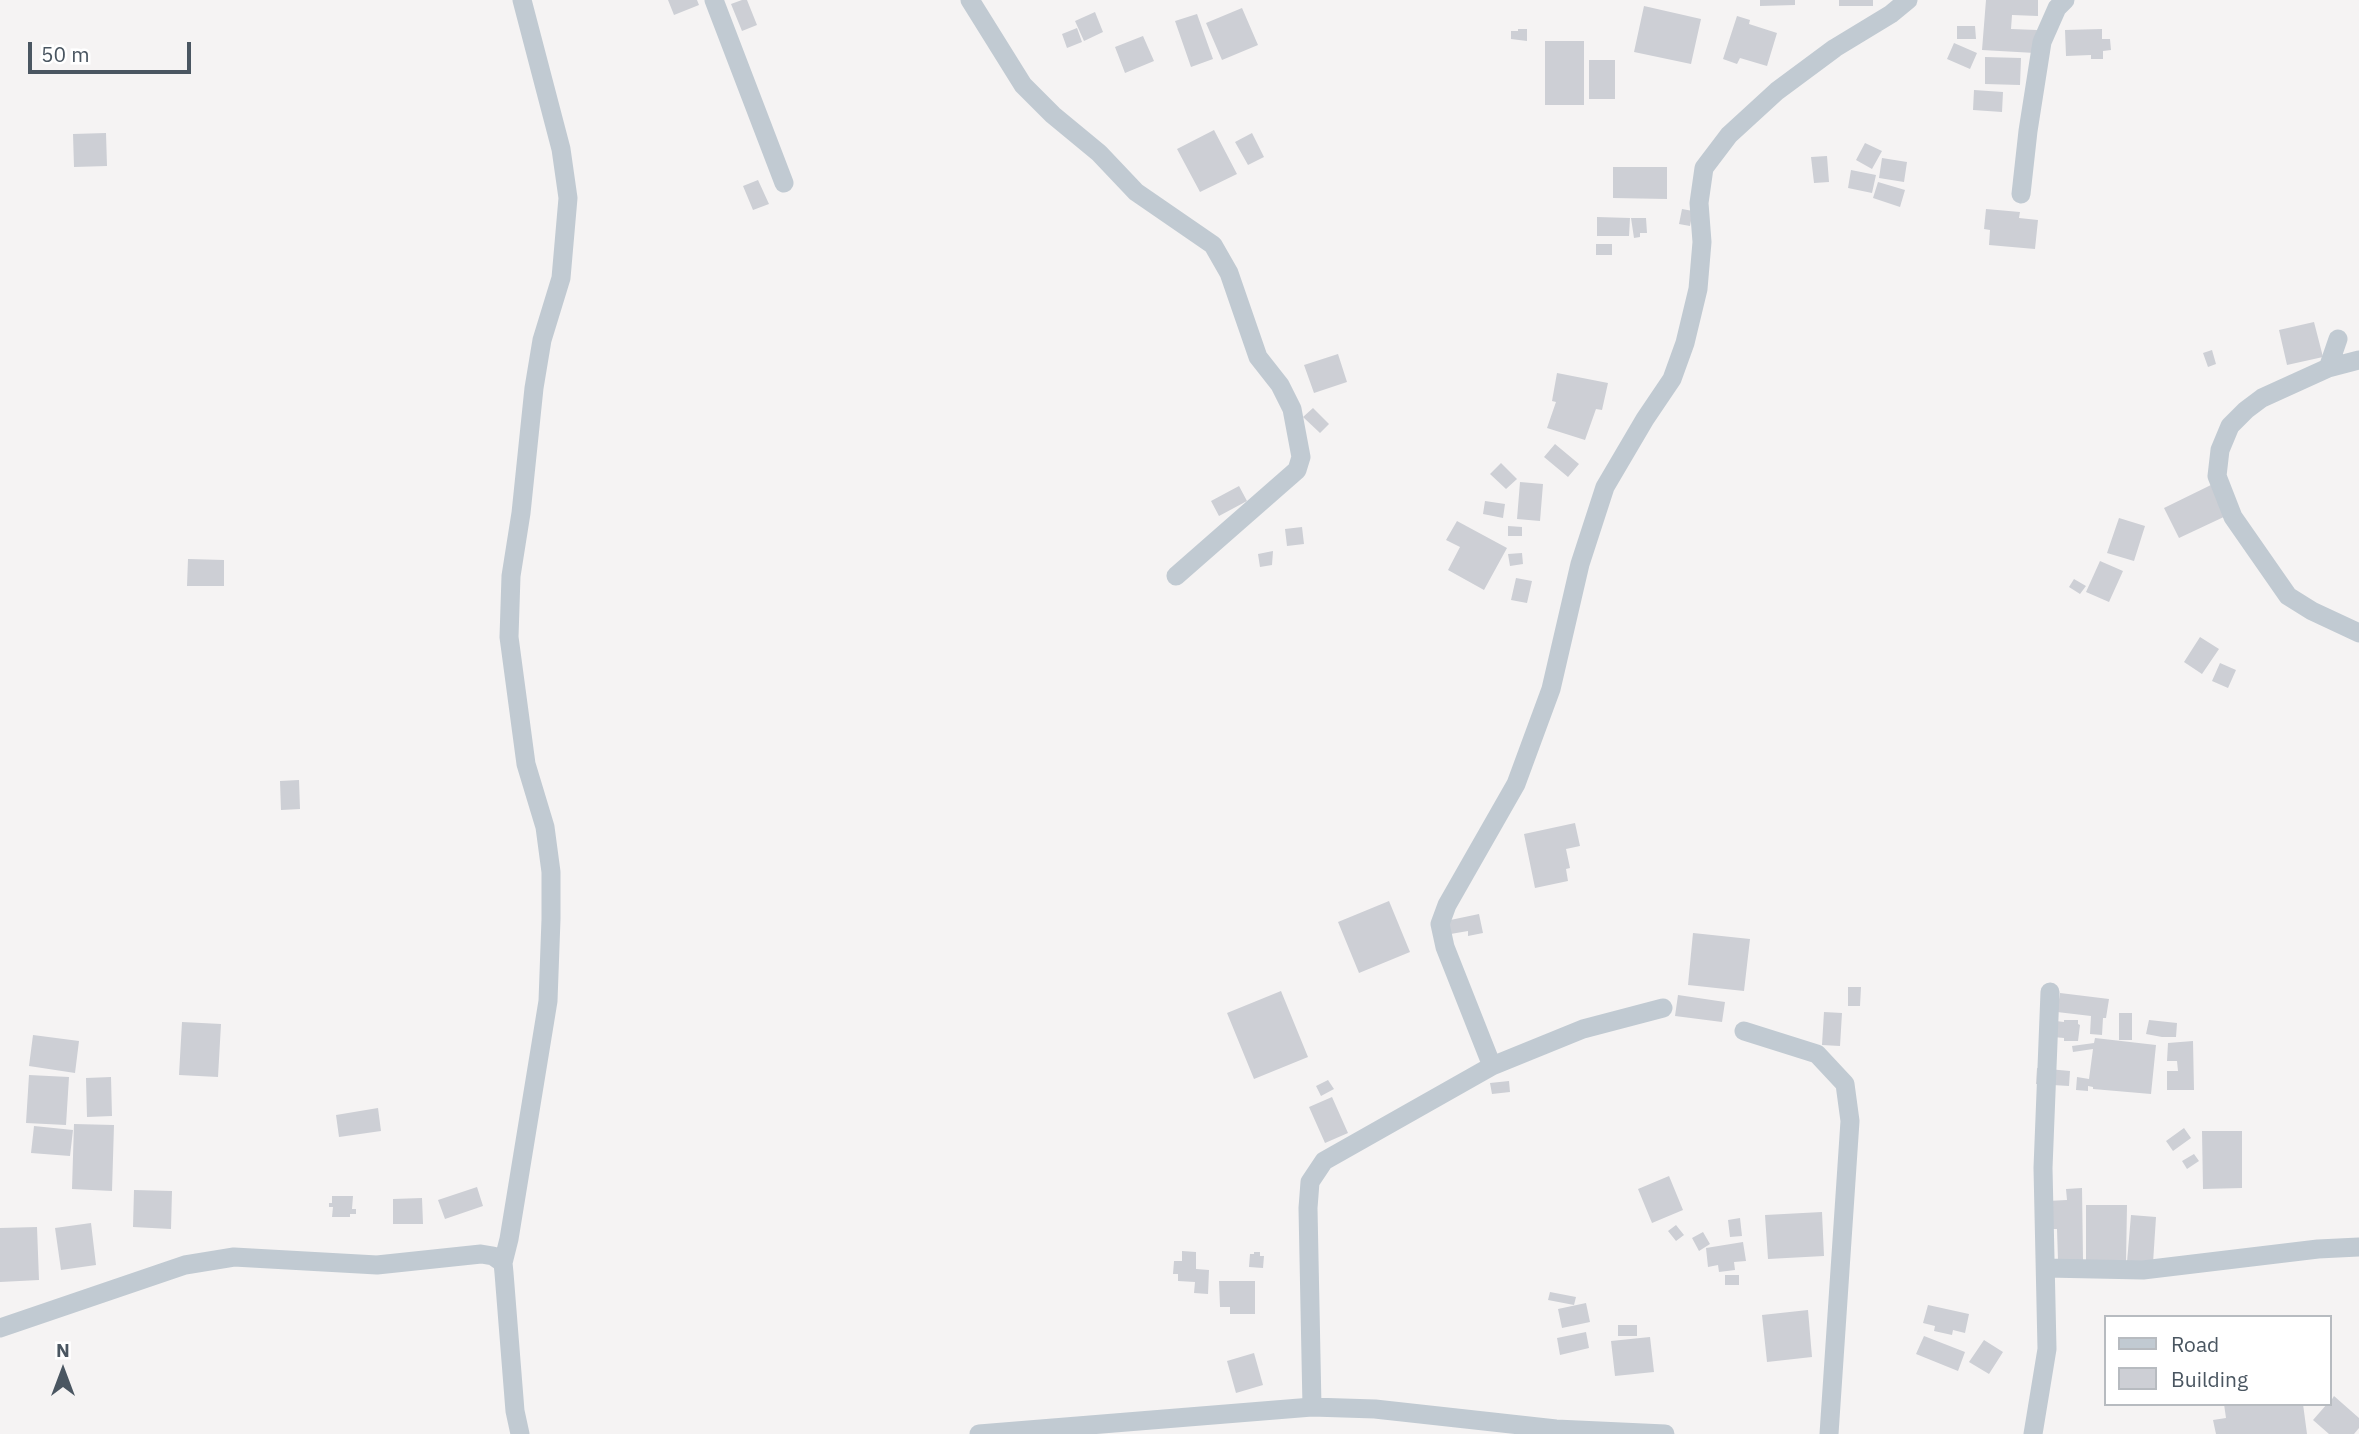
<!DOCTYPE html>
<style>
body{margin:0}
#map{position:relative;width:2359px;height:1434px;overflow:hidden;background:#f5f3f3;font-family:"IBM Plex Sans",sans-serif}
canvas{display:block}
.legend{position:absolute;left:2104px;top:1315px;width:228px;height:91px;box-sizing:border-box;background:#fff;border:2px solid #b7bbc0;margin:0;padding:9px 12px;list-style:none;font-size:21px;color:#4a5661}
.legend li{display:flex;align-items:center;gap:14px;height:35px}
.legend b{width:35px;border:2px solid #b7bbc0}
.north{position:absolute;left:28px;top:1336px;width:70px;height:70px;-webkit-text-stroke:5px #fff;paint-order:stroke;rotate:0deg;font-size:19px;font-weight:700;line-height:28px;text-align:center;color:#4a5661}
.north::after{content:'';display:block;margin:auto;width:24px;height:32px;background:#4a5661;clip-path:polygon(50% 0,100% 100%,50% 72%,0 100%)}
.scale{position:absolute;left:28px;top:42px;width:163px;height:32px;box-sizing:border-box;border:4px solid #4a5661;border-top:0;padding-left:9px;font-size:21px;line-height:24px;white-space:nowrap;color:#4a5661;-webkit-text-stroke:5px #fff;paint-order:stroke}
</style>
<div id="map">
<canvas width="2359" height="1434"></canvas>
<ul class="legend">
<li><b style="height:9px;background:#c1cad2"></b>Road</li>
<li><b style="height:19px;background:#cdcfd5"></b>Building</li>
</ul>
<div class="north">N</div>
<div class="scale">50 m</div>
</div>
<script>
const ctx = document.querySelector('canvas').getContext('2d');
ctx.lineJoin = 'round';
function fill(path, color) { ctx.fillStyle = color; ctx.fill(path, 'evenodd'); }
const toPath = rows => new Path2D(rows.map(r => 'M' + r).join(''));
function strokePath(path, color, width, dash) { ctx.strokeStyle = color; ctx.lineWidth = width; ctx.lineCap = dash ? 'butt' : 'round'; ctx.setLineDash(dash || []); ctx.stroke(path); }
const building = toPath([
 [668,0,697,0,699,5,674,15],
 [742,0,747,0,757,25,742,31,731,4],
 [1760,0,1795,0,1795,5,1760,6],
 [1839,0,1873,0,1873,6,1839,6],
 [1986,0,2038,0,2038,16,2012,15,2011,29,2037,30,2035,53,1982,50],
 [1644,6,1701,19,1691,64,1634,52],
 [1242,8,1258,45,1222,60,1206,23],
 [1095,12,1103,32,1084,41,1075,21],
 [1197,14,1213,59,1191,67,1175,21],
 [1737,16,1750,20,1749,24,1777,33,1767,66,1740,58,1737,64,1723,59],
 [1957,26,1975,26,1976,39,1957,39],
 [1077,28,1082,42,1067,48,1062,34],
 [1518,29,1527,29,1527,41,1511,39,1511,31,1518,31],
 [2102,29,2102,39,2110,39,2111,50,2103,51,2103,59,2091,59,2091,55,2066,56,2065,30],
 [1143,36,1154,61,1125,73,1115,47],
 [1545,41,1584,41,1584,105,1545,105],
 [1954,43,1977,53,1970,69,1947,59],
 [1985,57,2021,58,2020,85,1985,84],
 [1589,60,1615,60,1615,99,1589,99],
 [1974,90,2003,92,2002,112,1973,110],
 [1214,130,1237,174,1200,192,1177,149],
 [106,133,107,166,74,167,73,134],
 [1252,133,1264,157,1248,165,1235,142],
 [1865,143,1882,151,1872,169,1856,160],
 [1827,156,1829,182,1814,183,1811,157],
 [1882,158,1907,162,1904,182,1879,178],
 [1613,167,1667,167,1667,199,1613,198],
 [1851,170,1876,175,1872,193,1848,188],
 [758,180,769,204,753,210,743,186],
 [1878,182,1905,190,1900,207,1873,198],
 [1682,209,1693,211,1690,226,1679,224],
 [1986,209,2020,212,2019,218,2038,220,2035,249,1989,245,1990,230,1984,229],
 [1597,217,1630,218,1629,236,1597,236],
 [1631,218,1646,218,1647,233,1640,233,1640,237,1634,238],
 [1596,244,1612,244,1612,255,1596,255],
 [2314,322,2323,357,2287,365,2279,330],
 [2212,350,2216,364,2208,367,2203,353],
 [1338,354,1347,382,1314,393,1304,365],
 [1557,373,1608,383,1602,410,1596,409,1585,440,1547,428,1556,402,1552,401],
 [1313,408,1329,424,1320,433,1303,417],
 [1555,444,1579,464,1568,477,1544,457],
 [1501,463,1517,479,1506,489,1490,474],
 [1520,482,1543,484,1540,521,1517,519],
 [2213,484,2228,515,2179,538,2164,508],
 [1239,486,1247,501,1219,516,1211,501],
 [1485,501,1505,504,1503,518,1483,514],
 [2119,518,2145,526,2134,561,2107,553],
 [1457,521,1507,548,1484,590,1448,570,1460,547,1446,540],
 [1508,526,1522,527,1522,536,1508,536],
 [1302,527,1304,544,1287,546,1285,529],
 [1273,551,1272,565,1260,567,1258,554],
 [1522,553,1523,564,1510,566,1508,554],
 [188,559,224,560,224,586,187,586],
 [2100,561,2123,571,2109,602,2086,592],
 [1516,578,1532,581,1527,603,1511,600],
 [2074,579,2086,586,2080,594,2069,587],
 [2200,637,2219,649,2202,674,2184,662],
 [2220,663,2236,670,2228,688,2212,681],
 [299,780,300,809,281,810,280,781],
 [1575,823,1580,846,1566,849,1570,868,1566,869,1568,881,1535,888,1524,834],
 [1389,901,1410,952,1359,973,1338,922],
 [1479,914,1483,933,1468,936,1468,931,1439,936,1436,923],
 [1693,933,1750,939,1744,991,1688,985],
 [1848,987,1861,987,1860,1006,1848,1006],
 [1281,991,1308,1057,1254,1079,1227,1013],
 [2060,993,2109,999,2106,1018,2103,1018,2102,1035,2090,1034,2091,1016,2057,1012],
 [1678,995,1725,1002,1722,1022,1675,1016],
 [1824,1012,1842,1013,1840,1046,1822,1045],
 [2119,1013,2132,1013,2132,1040,2119,1040],
 [2064,1020,2078,1020,2078,1024,2080,1025,2078,1041,2064,1041,2064,1038,2053,1037,2056,1021,2064,1022],
 [2149,1020,2177,1023,2176,1037,2162,1037,2146,1034],
 [182,1022,221,1024,218,1077,179,1075],
 [33,1035,79,1041,75,1073,29,1066],
 [2095,1038,2156,1045,2151,1094,2093,1089,2093,1087,2088,1086,2088,1091,2076,1090,2077,1077,2089,1079,2093,1049,2073,1052,2072,1046,2094,1043],
 [2193,1041,2194,1090,2167,1090,2167,1071,2178,1071,2177,1061,2167,1061,2168,1043],
 [2037,1068,2070,1071,2069,1086,2036,1084],
 [29,1075,69,1077,66,1125,26,1123],
 [111,1077,112,1116,87,1117,86,1078],
 [1328,1080,1334,1089,1321,1096,1316,1086],
 [1509,1081,1510,1092,1492,1094,1490,1083],
 [1332,1097,1348,1133,1325,1143,1309,1107],
 [378,1108,381,1131,339,1137,336,1115],
 [74,1124,114,1125,112,1191,72,1189],
 [34,1126,73,1130,70,1156,31,1153],
 [2184,1128,2191,1138,2173,1151,2166,1141],
 [2202,1131,2242,1131,2242,1188,2203,1189],
 [2194,1154,2199,1161,2187,1169,2182,1161],
 [1669,1176,1683,1210,1652,1223,1638,1189],
 [477,1187,483,1206,445,1219,438,1200],
 [2082,1188,2083,1260,2058,1260,2057,1229,2048,1229,2047,1201,2067,1200,2066,1189],
 [134,1190,172,1191,171,1229,133,1227],
 [332,1196,353,1196,352,1209,356,1209,356,1214,350,1214,350,1217,332,1217,333,1207,329,1207,329,1203,332,1203],
 [422,1198,423,1224,393,1224,393,1199],
 [2086,1205,2127,1205,2126,1263,2086,1263],
 [1822,1212,1824,1256,1768,1259,1765,1215],
 [2131,1215,2156,1217,2153,1263,2127,1262],
 [1740,1218,1742,1236,1730,1237,1728,1220],
 [91,1223,96,1265,61,1270,55,1228],
 [1676,1225,1684,1235,1676,1241,1668,1231],
 [37,1227,39,1280,0,1282,0,1228],
 [1703,1232,1710,1244,1699,1251,1692,1238],
 [1743,1242,1746,1261,1734,1262,1735,1270,1719,1272,1718,1265,1708,1267,1706,1248],
 [1182,1251,1196,1252,1196,1269,1209,1270,1208,1294,1194,1293,1195,1282,1178,1281,1178,1274,1173,1274,1174,1261,1182,1261],
 [1254,1252,1260,1252,1260,1256,1264,1256,1263,1268,1249,1267,1250,1254,1254,1254],
 [1725,1275,1739,1275,1739,1285,1725,1285],
 [1219,1281,1255,1281,1255,1314,1230,1314,1230,1307,1220,1307],
 [1550,1292,1576,1297,1574,1305,1548,1300],
 [1586,1303,1590,1322,1562,1328,1558,1309],
 [1928,1305,1969,1314,1965,1333,1953,1330,1952,1335,1934,1331,1935,1326,1923,1323],
 [1808,1310,1812,1357,1767,1362,1762,1315],
 [1618,1325,1637,1325,1637,1336,1618,1336],
 [1586,1332,1589,1348,1560,1355,1557,1338],
 [1924,1336,1965,1352,1958,1371,1916,1354],
 [1650,1337,1654,1372,1615,1376,1611,1341],
 [1984,1340,2003,1352,1989,1374,1969,1362],
 [1254,1353,1263,1385,1236,1393,1227,1361],
 [2334,1396,2359,1418,2359,1428,2354,1434,2329,1434,2313,1420,2327,1404,2329,1404],
 [2224,1404,2303,1404,2307,1434,2216,1434,2213,1420,2226,1418]
]);
const street = toPath([
 [714,0,784,183],
 [970,0,1023,85,1053,115,1099,153,1136,192,1213,245,1229,273,1258,357,1280,385,1292,409,1301,457,1297,470,1176,576],
 [2021,194,2028,131,2042,42,2057,8,2065,0],
 [2359,360,2328,368,2262,398,2246,410,2230,426,2220,450,2217,476,2233,517,2288,596,2312,611,2359,633],
 [2328,368,2338,339],
 [1744,1031,1817,1054,1845,1084,1850,1121,1829,1434],
 [1492,1066,1445,947,1440,924,1447,905,1516,784,1551,689,1580,564,1605,487,1645,419,1672,379,1685,343,1698,289,1702,242,1699,203,1704,168,1729,135,1777,91,1835,48,1891,14,1908,0],
 [503,1263,509,1239,548,1001,551,919,551,872,545,827,526,764,509,637,511,576,521,513,534,388,542,340,561,278,568,198,561,149,522,0],
 [2046,1268,2143,1270,2318,1249,2359,1247],
 [0,1328,185,1265,234,1257,377,1265,481,1254,493,1256,503,1263,504,1273,515,1411,520,1434],
 [1312,1407,1308,1208,1310,1182,1324,1161,1492,1066,1583,1029,1663,1008],
 [979,1434,1312,1407,1375,1409,1556,1429,1665,1434],
 [2033,1434,2047,1349,2043,1168,2050,992]
]);
fill(building, '#cdcfd5');
strokePath(street, '#c1cad2', 19);
</script>
